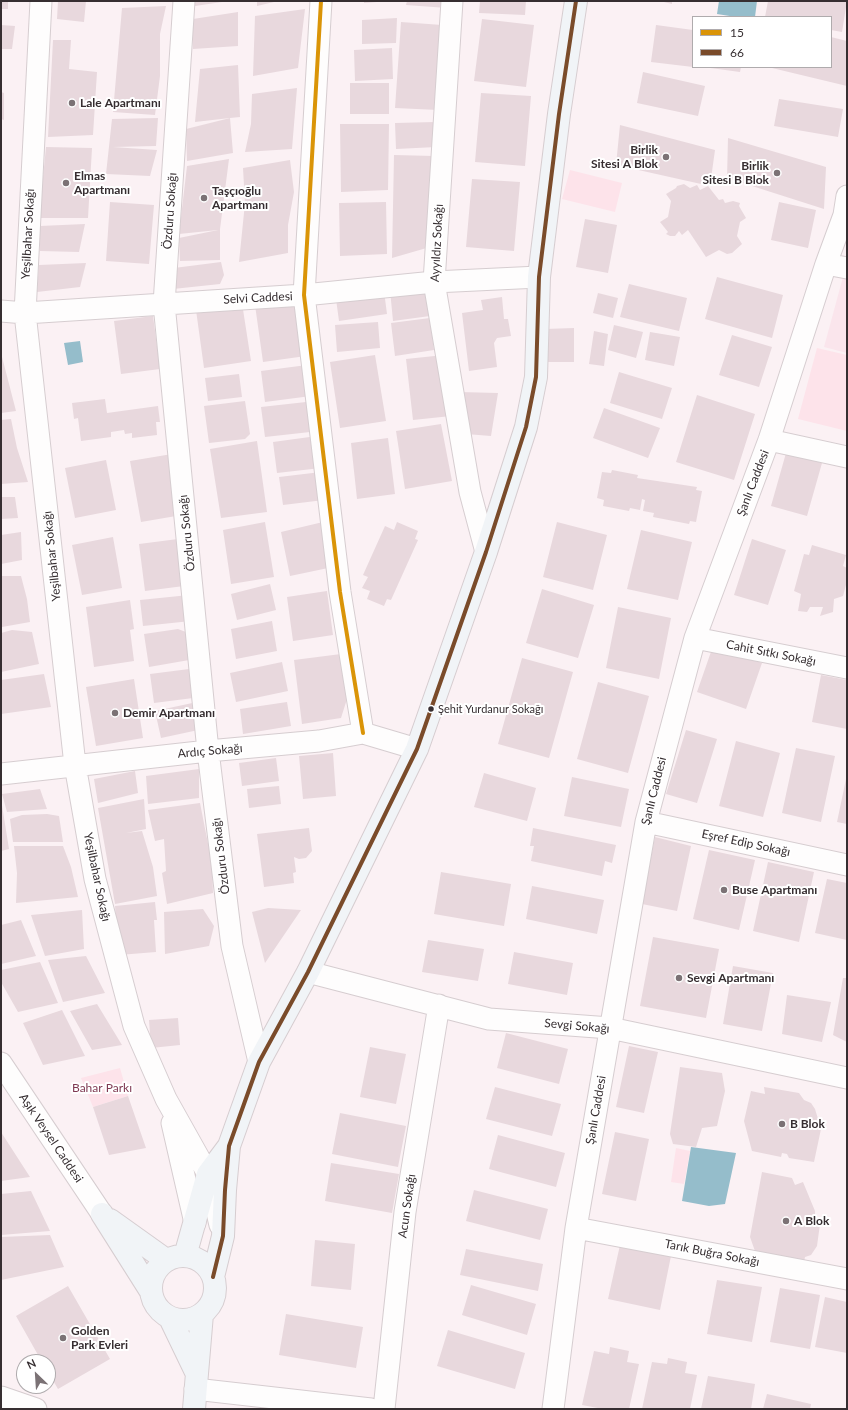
<!DOCTYPE html>
<meta charset="utf-8">
<style>
body{margin:0}
#map{position:relative;width:848px;height:1410px;overflow:hidden;background:#fbf1f4;font-family:Lato,sans-serif}
canvas{display:block}
.frame{position:absolute;inset:0;border:2px solid #362e31;pointer-events:none}
.legend{position:absolute;left:692px;top:16px;width:140px;height:52px;box-sizing:border-box;background:#fff;border:1px solid #afabad;margin:0;padding:5px 7px;list-style:none;font-size:12px;color:#362e31}
.legend li{display:flex;align-items:center;gap:8px;height:20px}
.legend b{width:20px;border:1px solid #afabad}
.north{position:absolute;left:16px;top:1354px;width:40px;height:40px;box-sizing:border-box;background:#fff;border:1px solid #afabad;border-radius:50%;rotate:335deg;font-size:11px;font-weight:700;line-height:16px;text-align:center;color:#362e31}
.north::after{content:'';display:block;margin:auto;width:14px;height:18px;background:#7b7275;clip-path:polygon(50% 0,100% 100%,50% 72%,0 100%)}
</style>
<div id="map">
<canvas width="848" height="1410"></canvas>
<div class="frame"></div>
<ul class="legend">
<li><b style="height:5px;background:#da9407"></b>15</li>
<li><b style="height:5px;background:#7a4b2a"></b>66</li>
</ul>
<div class="north">N</div>
</div>
<script>
const ctx = document.querySelector('canvas').getContext('2d');
ctx.lineJoin = 'round';
function fill(path, color) { ctx.fillStyle = color; ctx.fill(path, 'evenodd'); }
const toPath = rows => new Path2D(rows.map(r => 'M' + r).join(''));
function strokePath(path, color, width, dash) { ctx.strokeStyle = color; ctx.lineWidth = width; ctx.lineCap = dash ? 'butt' : 'round'; ctx.setLineDash(dash || []); ctx.stroke(path); }
function drawText(font, color, halo, rows, align = 'center') {
  ctx.font = font + ' Lato,sans-serif'; ctx.lineWidth = 4; ctx.setLineDash([]); ctx.textBaseline = 'middle'; ctx.strokeStyle = halo; ctx.fillStyle = color; for (const [text, x, y, turn = 0] of rows) {
    ctx.save(); ctx.translate(x, y); ctx.rotate((+turn || 0) * Math.PI / 180); ctx.textAlign = isNaN(turn) ? turn : align; if (halo) ctx.strokeText(text, 0, 0); ctx.fillText(text, 0, 0); ctx.restore();
  }
}
const built = toPath([
 [847,271,847,353,824,347,843,277]
]);
const green = toPath([
 [570,170,622,183,615,212,562,199],
 [817,348,847,355,847,431,798,419],
 [120,1068,128,1096,93,1107,81,1078],
 [676,1148,690,1151,684,1184,671,1182]
]);
const water = toPath([
 [719,1,757,1,755,17,736,17,717,14],
 [80,341,83,362,68,365,64,343],
 [691,1147,736,1153,725,1204,709,1206,682,1201]
]);
const building = toPath([
 [1,1,8,1,8,9,1,9],
 [58,1,86,1,84,22,57,19],
 [195,1,222,1,222,2,195,6],
 [257,1,274,1,274,2,257,6],
 [364,1,377,1,377,2,364,3],
 [407,1,447,1,447,8,406,5],
 [480,1,526,1,525,15,479,13],
 [660,1,672,1,672,4],
 [768,1,847,1,842,32,831,30,831,17,765,17],
 [166,6,160,34,160,76,155,115,113,112,122,8],
 [305,9,298,68,253,76,255,16],
 [238,12,238,46,193,49,193,19],
 [397,18,396,43,362,44,362,20],
 [482,19,534,25,526,87,474,81],
 [401,22,442,25,438,110,395,108],
 [1,25,15,26,12,49,1,49],
 [656,25,693,30,693,67,651,62],
 [831,37,847,41,847,86,772,68,831,67],
 [53,40,71,40,69,69,97,72,93,135,48,137],
 [392,48,393,79,355,81,354,50],
 [238,65,240,117,230,118,233,153,187,161,186,129,230,118,195,122,200,69],
 [703,67,741,67,740,72],
 [643,72,705,86,698,116,637,103],
 [350,83,389,83,389,114,350,114],
 [297,88,292,149,245,152,251,124,252,94],
 [1,92,4,93,4,120,1,119],
 [481,93,531,96,525,166,475,162],
 [779,99,843,109,838,137,774,126],
 [158,118,156,146,113,147,157,150,150,176,106,174,112,119],
 [435,122,436,147,396,149,395,123],
 [340,124,389,124,388,190,341,192],
 [620,125,715,150,710,186,616,165],
 [728,138,826,167,824,209,727,178],
 [46,147,92,148,88,218,39,218],
 [394,155,434,156,430,247,392,258],
 [229,159,220,229,220,260,180,261,179,238,218,230,179,234,187,166],
 [290,160,294,192,288,225,288,253,239,262,245,203,243,168],
 [472,179,520,182,514,251,466,247],
 [684,184,690,188,697,185,700,190,708,186,719,200,723,199,725,203,733,201,740,203,739,206,746,218,740,222,737,236,742,244,732,253,727,254,719,250,706,257,688,230,682,235,679,231,675,236,670,236,666,234,668,232,660,222,668,217,671,201,666,194,676,188,677,186],
 [110,202,154,205,149,264,106,261],
 [386,202,387,254,340,256,339,203],
 [779,202,816,210,808,248,771,240],
 [585,219,617,225,608,273,576,267],
 [85,224,79,252,40,251,40,226],
 [221,262,224,275,220,284,173,289,174,268],
 [86,263,80,287,37,292,39,265],
 [717,277,783,295,772,338,705,319],
 [629,284,687,298,679,331,620,317],
 [427,285,430,316,393,321,390,290],
 [384,291,387,314,339,321,336,299],
 [598,293,618,298,613,318,593,313],
 [502,297,504,319,508,319,511,336,497,338,494,343,497,367,469,371,462,313,483,310,481,300],
 [298,299,306,356,263,362,255,305],
 [242,303,251,361,204,368,196,310],
 [153,316,160,369,121,374,114,321],
 [430,318,434,350,395,356,391,323],
 [378,322,380,348,337,352,335,325],
 [614,325,643,332,636,358,608,350],
 [574,328,574,362,545,362,545,329],
 [594,331,608,334,604,366,589,364],
 [650,332,680,337,674,366,645,360],
 [732,335,772,347,759,387,719,375],
 [1,353,16,411,1,413],
 [375,355,386,421,340,428,330,362],
 [444,355,451,416,413,420,406,359],
 [307,365,311,396,265,402,261,371],
 [619,372,672,388,662,419,610,403],
 [239,374,242,397,208,401,205,378],
 [459,392,498,393,491,436,466,434],
 [697,395,755,414,734,480,676,462],
 [105,399,107,413,158,406,160,422,156,422,157,435,132,438,132,433,125,434,124,430,111,432,111,437,81,441,78,418,74,419,72,403],
 [245,401,250,434,245,439,209,443,204,406],
 [306,402,310,432,265,437,261,407],
 [604,408,660,428,648,458,593,438],
 [11,419,17,448,28,482,1,484,1,420],
 [441,424,452,481,405,489,396,431],
 [317,436,321,468,277,473,273,442],
 [388,438,395,494,357,499,351,443],
 [257,441,267,512,221,518,210,449],
 [786,453,822,463,807,516,771,506],
 [172,454,182,515,141,522,130,461],
 [106,460,116,510,75,518,65,468],
 [612,470,638,475,637,478,697,487,696,490,702,491,696,522,690,521,689,524,653,517,654,513,643,511,645,500,642,499,640,510,630,508,629,511,603,506,604,500,597,498,602,472,611,473],
 [321,472,324,500,283,505,279,477],
 [1,497,15,497,18,518,1,519],
 [265,522,274,577,231,584,223,530],
 [323,522,333,567,290,576,281,532],
 [397,522,418,531,415,539,418,540,391,600,387,599,384,606,367,599,370,591,362,588,368,577,363,575,385,526,394,530],
 [557,522,607,535,593,590,543,577],
 [641,530,692,542,678,600,627,589],
 [21,532,22,560,1,564,1,535],
 [113,537,122,588,82,595,72,545],
 [178,539,184,586,145,591,139,544],
 [752,539,786,550,768,605,734,595],
 [812,545,846,555,843,566,847,568,847,581,843,596,834,599,833,612,820,616,823,607,810,607,807,612,798,611,801,594,794,591,804,554,809,555],
 [1,576,21,576,27,599,30,622,2,627],
 [270,584,276,610,237,620,231,594],
 [542,589,594,605,578,658,526,643],
 [327,591,333,635,293,641,287,597],
 [189,595,191,621,143,626,140,600],
 [130,600,134,629,130,630,134,661,94,667,86,607],
 [618,607,671,618,659,679,606,668],
 [272,621,277,651,236,659,231,629],
 [178,629,191,634,195,659,149,667,144,634],
 [12,630,32,632,39,664,1,672,1,633],
 [713,646,762,663,746,709,697,692],
 [341,654,347,699,341,718,302,724,294,660],
 [522,658,573,672,549,758,498,744],
 [282,662,288,691,236,702,230,673],
 [197,668,201,697,154,703,150,674],
 [44,674,51,707,1,714,1,680],
 [821,675,847,680,847,729,812,722],
 [134,679,143,738,96,746,86,687],
 [598,682,649,696,628,773,577,759],
 [197,702,203,729,161,738,155,711],
 [287,702,291,726,243,734,240,709],
 [686,730,717,739,697,803,666,794],
 [736,741,780,753,763,817,719,806],
 [796,748,835,756,821,822,782,813],
 [333,753,336,796,303,799,299,756],
 [276,758,279,781,242,786,239,763],
 [199,769,199,798,148,804,146,776],
 [135,771,138,793,98,803,94,779],
 [484,773,536,788,527,821,474,807],
 [572,777,629,789,621,827,564,816],
 [846,779,847,779,847,824,837,822],
 [279,786,281,804,249,808,247,789],
 [40,789,47,809,7,812,2,794],
 [1,799,9,849,1,851],
 [144,799,146,829,126,833,142,831,153,867,157,896,115,904,98,808],
 [200,803,212,864,213,893,167,904,162,873,166,871,164,839,155,841,148,810],
 [47,814,59,816,63,842,13,842,10,819,22,815],
 [309,828,312,851,306,858,299,859,294,857,296,872,293,873,294,883,264,887,257,834],
 [533,828,616,845,612,863,605,861,602,876,531,861,534,846,530,846],
 [655,837,691,846,677,911,642,904],
 [14,846,63,846,71,867,78,897,16,903,17,873],
 [709,850,755,860,739,930,693,919],
 [768,862,814,872,799,942,753,931],
 [441,872,511,884,504,926,434,914],
 [827,879,847,883,847,940,815,933],
 [532,886,604,900,597,934,526,919],
 [155,902,157,920,154,920,156,952,119,955,115,906],
 [268,908,301,910,265,963,252,912],
 [203,909,214,926,209,946,165,954,164,912],
 [82,910,84,949,45,956,31,915],
 [21,920,36,956,1,964,1,925],
 [653,937,719,949,706,1018,640,1006],
 [428,940,484,949,478,981,422,972],
 [514,952,573,963,567,995,508,984],
 [86,956,105,993,63,1002,48,960],
 [40,962,58,1003,18,1012,1,982,1,970],
 [733,966,773,973,762,1031,723,1024],
 [843,978,847,978,847,1042,833,1035],
 [787,995,831,1002,822,1042,782,1034],
 [97,1004,122,1045,92,1050,70,1011],
 [62,1010,85,1056,43,1065,23,1023],
 [178,1018,180,1045,151,1048,149,1020],
 [506,1033,568,1049,559,1084,497,1068],
 [629,1046,658,1052,644,1113,616,1107],
 [370,1047,406,1054,396,1104,360,1097],
 [680,1067,722,1073,725,1091,717,1126,702,1128,696,1147,673,1144,670,1134],
 [495,1087,561,1104,552,1136,486,1119],
 [764,1087,799,1093,804,1100,811,1103,815,1109,819,1122,818,1127,821,1129,814,1162,789,1158,787,1154,782,1153,781,1157,752,1151,744,1121,751,1091,765,1094],
 [128,1096,146,1148,109,1155,93,1107],
 [340,1113,406,1126,398,1167,332,1154],
 [1,1132,30,1177,1,1181],
 [615,1132,649,1139,636,1201,602,1194],
 [498,1135,565,1153,556,1187,489,1169],
 [331,1163,399,1174,392,1213,325,1201],
 [762,1172,792,1178,795,1185,803,1182,815,1211,815,1217,820,1224,817,1246,811,1255,805,1257,804,1262,756,1254,750,1237],
 [474,1190,548,1209,540,1240,466,1221],
 [31,1191,50,1231,1,1235,1,1194],
 [50,1235,64,1267,1,1280,1,1237],
 [315,1240,355,1244,351,1290,311,1286],
 [620,1245,671,1256,660,1310,608,1299],
 [466,1249,543,1264,538,1291,460,1275],
 [717,1280,762,1287,752,1342,707,1334],
 [471,1285,536,1304,527,1335,462,1315],
 [68,1286,110,1359,58,1389,48,1372,48,1362,42,1362,16,1316],
 [780,1288,820,1295,810,1349,770,1342],
 [825,1297,847,1302,847,1353,815,1347],
 [286,1314,363,1327,356,1368,279,1355],
 [448,1330,525,1353,515,1389,437,1366],
 [610,1347,629,1351,627,1362,639,1364,629,1409,603,1409,582,1405,594,1351,609,1354],
 [668,1358,687,1362,685,1373,697,1375,690,1409,642,1409,652,1362,667,1364],
 [708,1376,755,1384,751,1409,701,1409],
 [767,1394,811,1404,810,1409,763,1409]
]);
const street = toPath([
 [41,1,25,313,75,765,95,879,134,1026,166,1099,208,1174,220,1225],
 [184,1,164,304,208,751,232,946,259,1062],
 [321,1,304,295,340,592,363,733],
 [452,1,434,282,470,492,486,552],
 [826,264,847,268],
 [1,311,25,313,304,295,434,282,539,277],
 [769,440,847,457],
 [695,638,847,668],
 [1,774,208,751,319,741,363,733,417,749],
 [646,822,847,865],
 [308,972,489,1019,610,1028,847,1078],
 [1,1063,102,1214],
 [172,1123,195,1223],
 [576,1228,847,1279],
 [195,1389,371,1409],
 [1,1397,36,1409],
 [384,1409,405,1212,439,1005],
 [553,1409,576,1228,646,822,695,638,769,440,826,264,844,215,847,196]
]);
const secondary = toPath([
 [102,1214,150,1290],
 [110,1220,166,1260],
 '151 1288a32 32 0 1 1 64 0a32 32 0 1 1-64 0Z',
 [185,1256,208,1174,229,1146],
 [213,1277,223,1236,225,1190,229,1146,259,1062,308,972,417,749,486,552,526,427,536,377,539,277,559,114,576,1],
 [170,1318,196,1372],
 [194,1409,202,1314]
]);
const bus1 = toPath([
 [321,1,304,295,340,592,363,733]
]);
const bus2 = toPath([
 [213,1277,223,1236,225,1190,229,1146,259,1062,308,972,417,749,486,552,526,427,536,377,539,277,559,114,576,1]
]);
const markers = [
 [72,103,4,"#7b7275"],
 [666,157,4,"#7b7275"],
 [777,173,4,"#7b7275"],
 [66,183,4,"#7b7275"],
 [204,198,4,"#7b7275"],
 [431,709,3.5,"#362e31"],
 [115,713,4,"#7b7275"],
 [724,890,4,"#7b7275"],
 [679,978,4,"#7b7275"],
 [782,1124,4,"#7b7275"],
 [786,1221,4,"#7b7275"],
 [63,1338,4,"#7b7275"]
];
const busNames = [
 ["Şehit Yurdanur Sokağı",438,709]
];
const poiNames = [
 ["Lale Apartmanı",80,103],
 ["Birlik",658,150,"right"],
 ["Sitesi A Blok",658,164,"right"],
 ["Birlik",769,166,"right"],
 ["Sitesi B Blok",769,180,"right"],
 ["Elmas",74,176],
 ["Apartmanı",74,190],
 ["Taşçıoğlu",212,191],
 ["Apartmanı",212,205],
 ["Demir Apartmanı",123,713],
 ["Buse Apartmanı",732,890],
 ["Sevgi Apartmanı",687,978],
 ["B Blok",790,1124],
 ["A Blok",794,1221],
 ["Golden",71,1331],
 ["Park Evleri",71,1345]
];
const streetNames = [
 ["Özduru Sokağı",170,211,-86],
 ["Yeşilbahar Sokağı",28,234,-87],
 ["Ayyıldız Sokağı",437,243,-87],
 ["Selvi Caddesi",258,298,-3],
 ["Şanlı Caddesi",753,483,-69],
 ["Özduru Sokağı",187,533,-96],
 ["Yeşilbahar Sokağı",52,556,-96],
 ["Cahit Sıtkı Sokağı",771,653,11],
 ["Ardıç Sokağı",210,751,-5],
 ["Şanlı Caddesi",654,791,-76],
 ["Eşref Edip Sokağı",746,843,12],
 ["Özduru Sokağı",221,856,-97],
 ["Yeşilbahar Sokağı",97,877,78],
 ["Sevgi Sokağı",577,1026,5],
 ["Şanlı Caddesi",596,1110,-80],
 ["Aşık Veysel Caddesi",51,1138,56],
 ["Acun Sokağı",407,1206,-82],
 ["Tarık Buğra Sokağı",712,1253,11]
];
const parkNames = [
 ["Bahar Parkı",102,1088]
];
fill(built, '#fae5ec');
fill(green, '#fde3ea');
fill(water, '#95bdcb');
fill(building, '#e8d8dd');
strokePath(street, '#d6cdd0', 23);
strokePath(secondary, '#d6cdd0', 24);
strokePath(street, '#fefdfd', 21);
strokePath(secondary, '#f1f4f7', 22);
strokePath(bus1, '#da9407', 4);
strokePath(bus2, '#7a4b2a', 4);
for (const [x, y, r, color] of markers) { const dot = new Path2D(); dot.arc(x, y, r, 0, 2 * Math.PI); ctx.fillStyle = color; ctx.fill(dot); strokePath(dot, '#fff', 1.5); }
drawText('11px', '#362e31', '#fff', busNames, 'left');
drawText('bold 12px', '#362e31', '#fff', poiNames, 'left');
drawText('12px', '#362e31', '#fff', streetNames);
drawText('12px', '#7f3a53', '#fff', parkNames);
</script>
